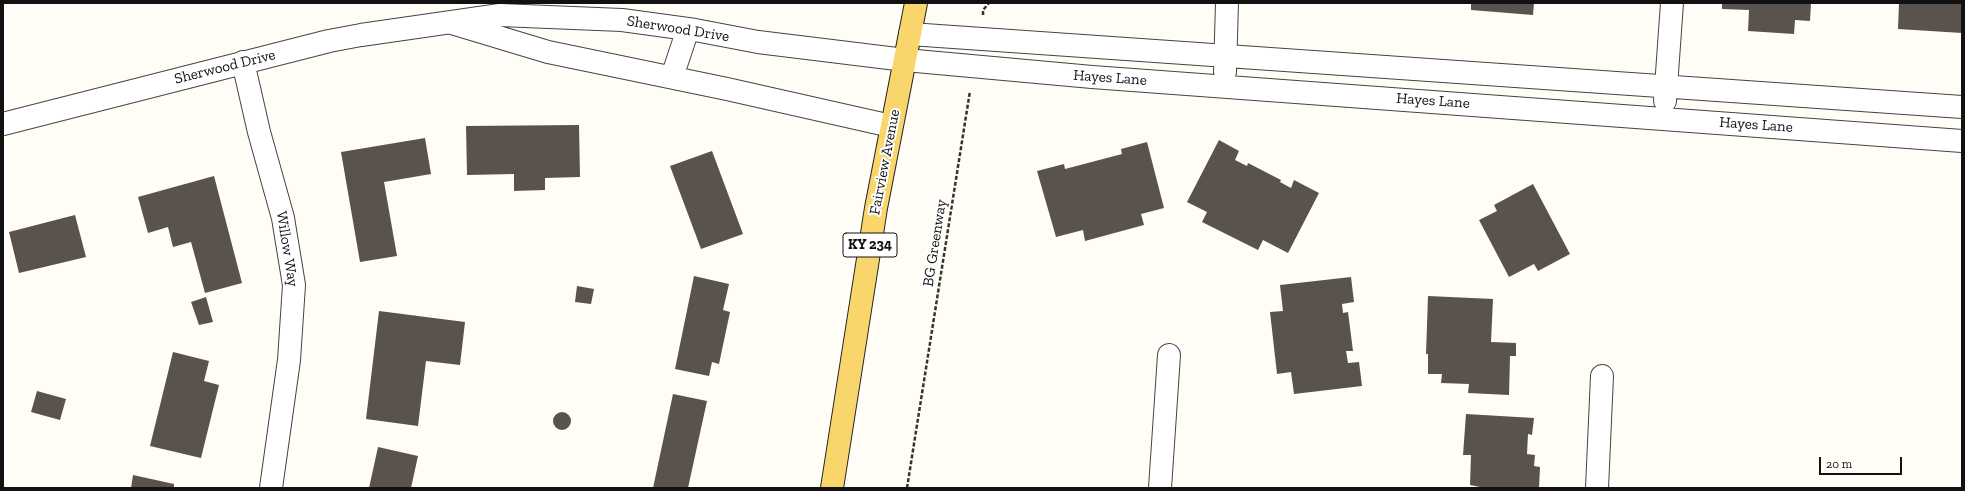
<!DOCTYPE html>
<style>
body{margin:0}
#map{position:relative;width:1965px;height:491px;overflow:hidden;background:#fffdf5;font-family:"Zilla Slab",serif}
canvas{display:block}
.frame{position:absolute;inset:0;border:4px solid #111;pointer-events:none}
.scale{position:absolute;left:1819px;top:457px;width:83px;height:18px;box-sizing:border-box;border:2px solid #111;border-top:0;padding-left:5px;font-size:12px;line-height:14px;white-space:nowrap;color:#111;-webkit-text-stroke:3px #fff;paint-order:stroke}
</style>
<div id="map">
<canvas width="1965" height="491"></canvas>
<div class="frame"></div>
<div class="scale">20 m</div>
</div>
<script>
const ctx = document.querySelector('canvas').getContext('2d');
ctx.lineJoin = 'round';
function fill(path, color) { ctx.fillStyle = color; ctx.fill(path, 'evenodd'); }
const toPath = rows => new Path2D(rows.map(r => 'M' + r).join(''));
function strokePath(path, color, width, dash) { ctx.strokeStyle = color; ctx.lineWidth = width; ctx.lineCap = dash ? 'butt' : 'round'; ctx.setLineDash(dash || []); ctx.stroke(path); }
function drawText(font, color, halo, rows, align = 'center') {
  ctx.font = font + ' "Zilla Slab",serif'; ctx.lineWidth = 4; ctx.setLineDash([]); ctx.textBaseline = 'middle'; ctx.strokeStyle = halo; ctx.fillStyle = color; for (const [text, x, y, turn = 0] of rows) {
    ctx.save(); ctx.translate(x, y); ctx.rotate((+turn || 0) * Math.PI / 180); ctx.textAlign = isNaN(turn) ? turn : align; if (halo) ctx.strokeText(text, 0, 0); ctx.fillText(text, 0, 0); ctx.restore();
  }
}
const building = toPath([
 [1471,3,1534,3,1533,15,1471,10],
 [1722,3,1811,3,1810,21,1795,20,1794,34,1748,31,1749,10,1722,9],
 [1899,3,1962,3,1962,33,1898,29],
 [579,125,580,177,545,178,545,190,514,191,514,174,467,175,466,126],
 [425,138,431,174,384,182,397,256,360,262,341,152],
 [1219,140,1239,151,1235,160,1247,166,1248,163,1281,180,1280,182,1291,188,1294,180,1319,193,1288,253,1263,240,1258,250,1202,222,1207,212,1187,202],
 [1147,142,1164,208,1141,214,1144,225,1085,241,1083,230,1056,237,1037,171,1064,164,1065,169,1122,154,1121,149],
 [712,151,743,234,701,249,670,166],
 [214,176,242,283,205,293,191,242,173,247,168,227,148,233,138,197],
 [1533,184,1570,254,1538,271,1534,264,1509,277,1479,220,1497,211,1494,205],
 [75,215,86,257,19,273,9,232],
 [694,276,729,284,723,310,730,312,719,364,712,362,709,376,675,369],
 [1351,277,1354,302,1342,304,1343,313,1348,312,1353,351,1346,351,1348,363,1359,362,1362,386,1294,394,1291,372,1277,374,1270,312,1283,311,1280,285],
 [577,286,594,289,591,304,575,302],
 [1428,296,1493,299,1491,342,1516,343,1516,356,1510,356,1509,395,1468,393,1469,384,1441,383,1442,374,1428,374,1428,354,1426,354],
 [206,297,213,322,199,325,191,302],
 [379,311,465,322,460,365,426,361,418,426,366,419],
 [173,352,209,361,204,381,219,385,201,458,150,446],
 [37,391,66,399,60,420,31,412],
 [673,394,707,401,688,488,653,488],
 '553 421a9 9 0 1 1 18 0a9 9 0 1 1-18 0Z',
 [1466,414,1534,418,1532,435,1528,434,1527,454,1535,455,1534,466,1540,467,1539,488,1485,488,1470,485,1471,455,1463,455],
 [378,447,418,456,411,488,369,488],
 [133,475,174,484,174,488,131,488]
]);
const path = toPath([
 [983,15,983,10,989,3],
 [907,488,970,91]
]);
const minor = toPath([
 [455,24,548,52,727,89,891,126],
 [910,34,1962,107],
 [243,62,259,132,283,218,294,285,289,360,271,488],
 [1225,72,1227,3],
 [672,77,688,29],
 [1665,101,1672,3],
 [3,124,329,41,361,35,500,15,622,20,695,30,758,42,905,60,1092,77,1962,141],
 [1160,488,1169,355],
 [1597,488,1602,376]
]);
const major = toPath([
 [832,488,876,208,916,3]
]);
const shields = [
 [870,245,54]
];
const shieldNames = [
 ["KY 234",870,245]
];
const streetNames = [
 ["Sherwood Drive",678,29,9],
 ["Sherwood Drive",225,67,-14],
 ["Hayes Lane",1110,78,4],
 ["Hayes Lane",1433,101,4],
 ["Hayes Lane",1756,125,4],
 ["Fairview Avenue",885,162,-79],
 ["BG Greenway",935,243,-81],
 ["Willow Way",287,249,81]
];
fill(building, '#5a524d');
strokePath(minor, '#444', 24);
strokePath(major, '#222', 24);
strokePath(path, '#333', 2.5, [4, 2]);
strokePath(minor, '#fff', 22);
strokePath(major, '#f9d66b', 22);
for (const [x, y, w] of shields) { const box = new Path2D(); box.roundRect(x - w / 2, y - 12, w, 24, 3); ctx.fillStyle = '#fff'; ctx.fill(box); strokePath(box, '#111', 1); }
drawText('bold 14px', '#111', null, shieldNames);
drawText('15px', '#111', '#fff', streetNames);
</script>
